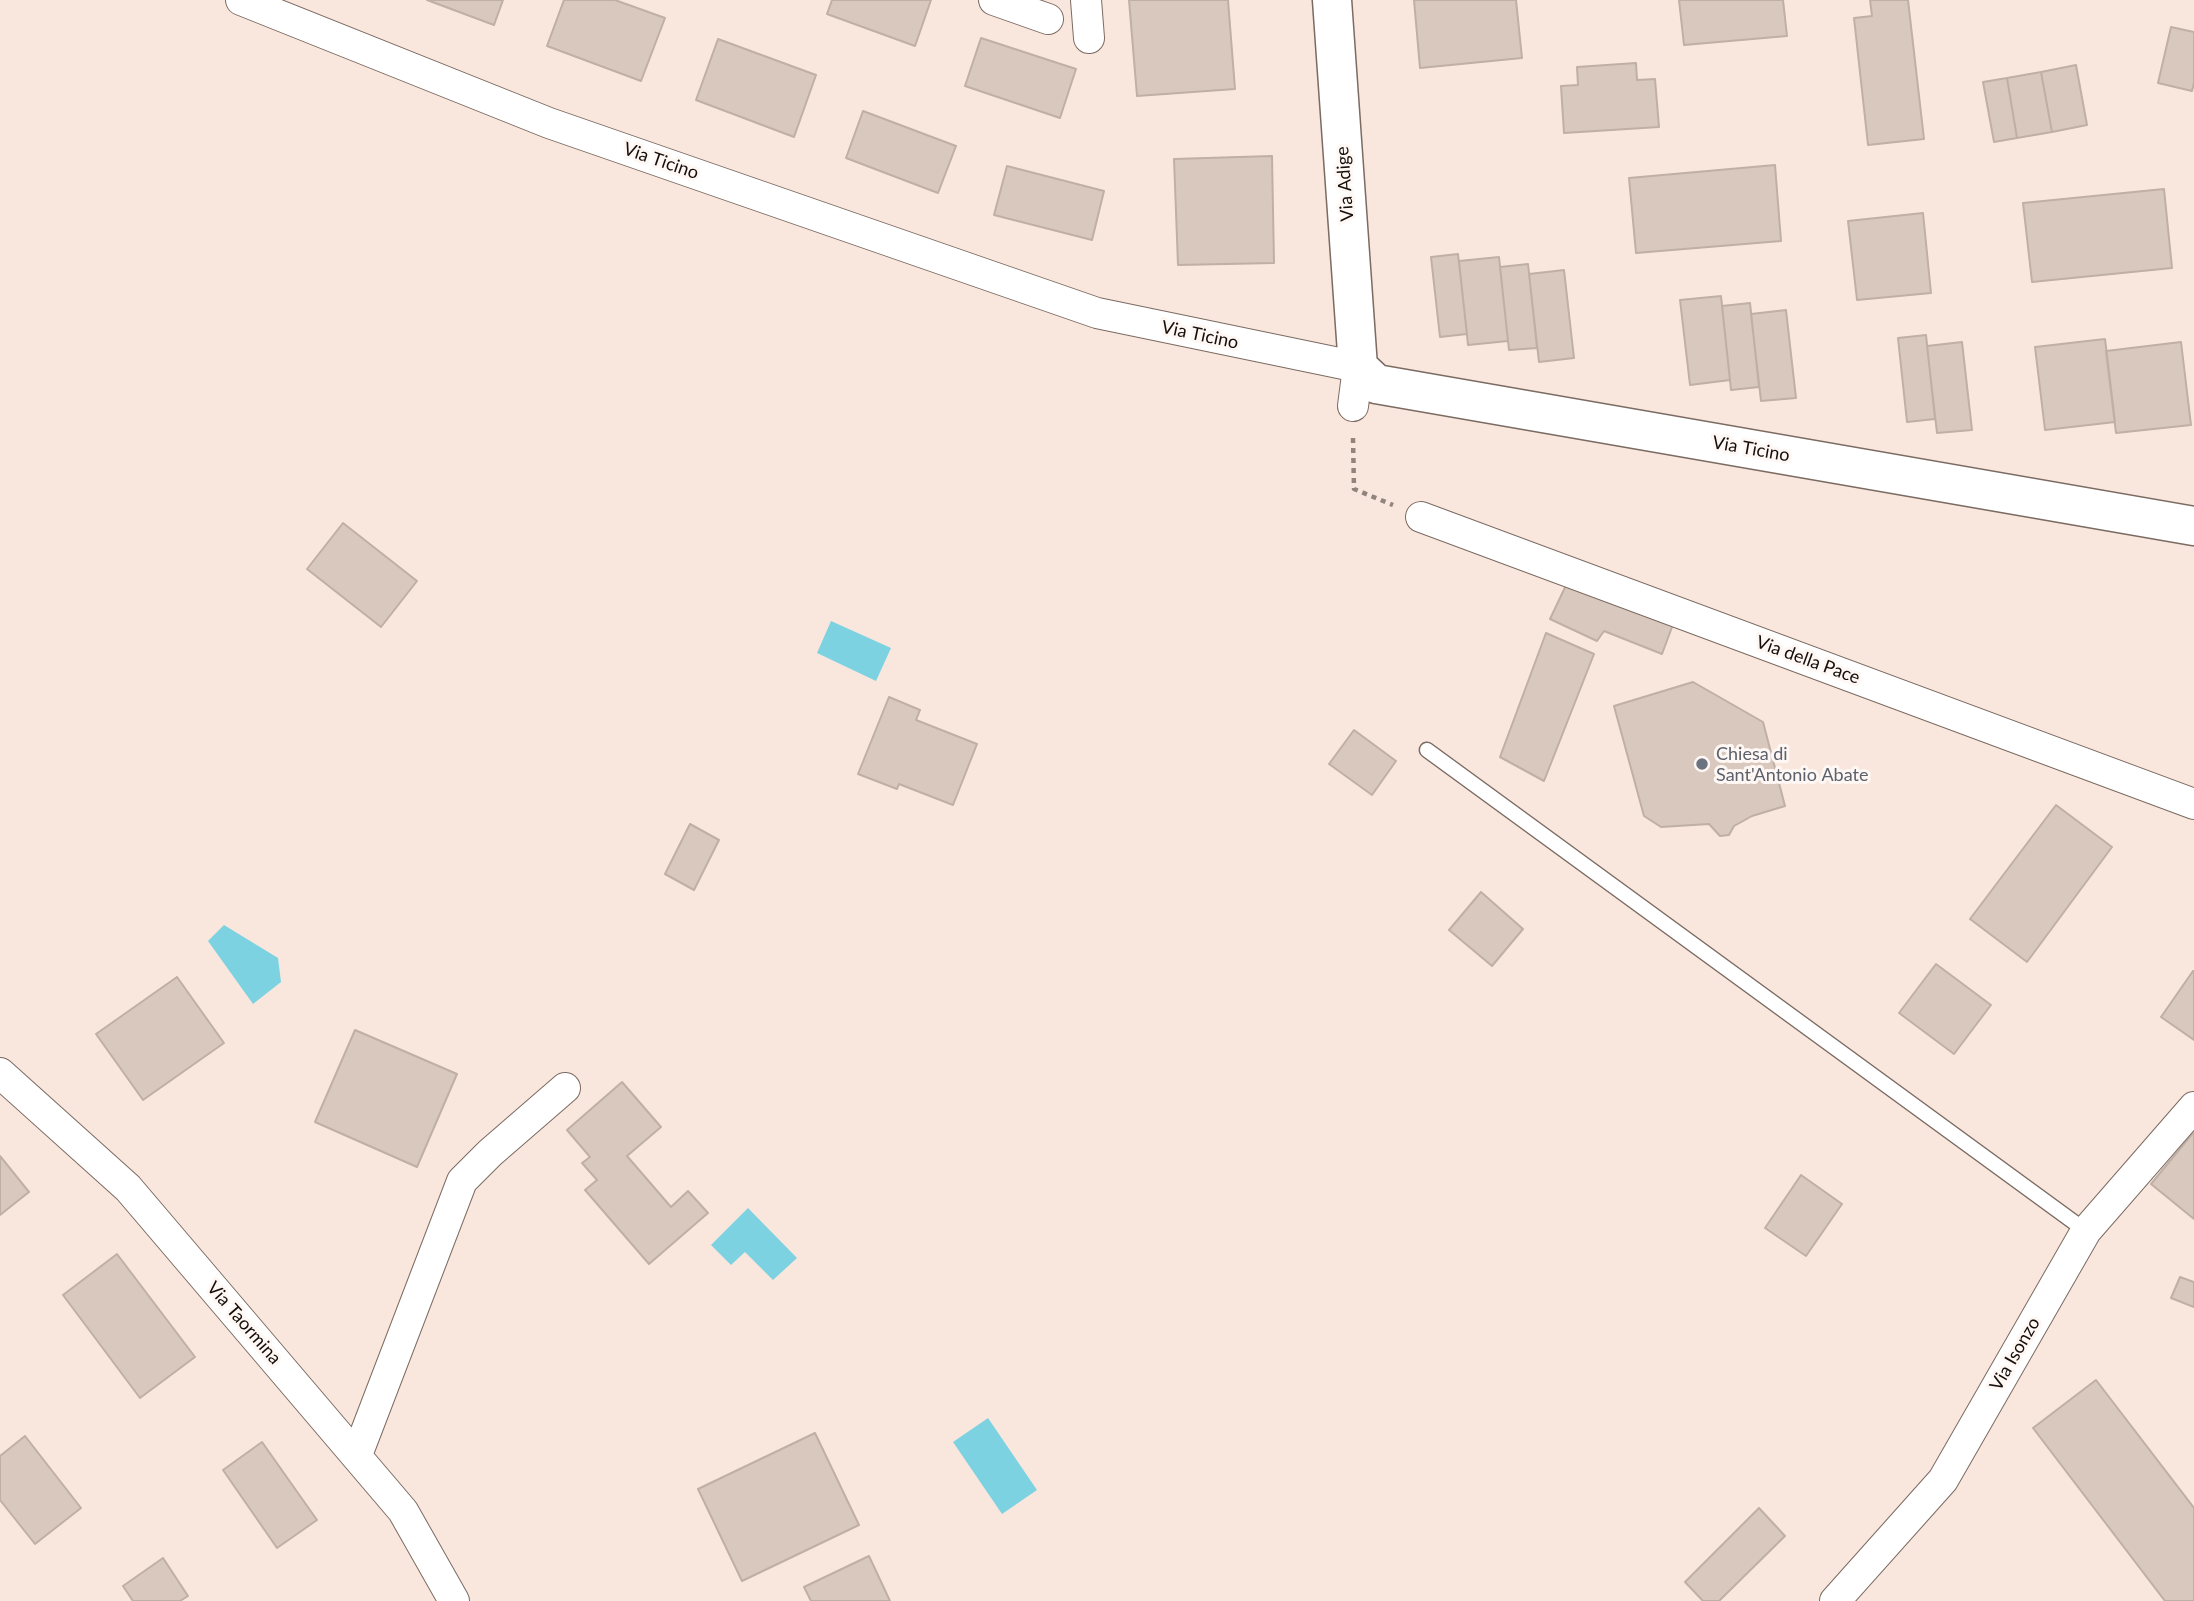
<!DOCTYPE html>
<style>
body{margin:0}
canvas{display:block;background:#f9e7dd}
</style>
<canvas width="2194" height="1601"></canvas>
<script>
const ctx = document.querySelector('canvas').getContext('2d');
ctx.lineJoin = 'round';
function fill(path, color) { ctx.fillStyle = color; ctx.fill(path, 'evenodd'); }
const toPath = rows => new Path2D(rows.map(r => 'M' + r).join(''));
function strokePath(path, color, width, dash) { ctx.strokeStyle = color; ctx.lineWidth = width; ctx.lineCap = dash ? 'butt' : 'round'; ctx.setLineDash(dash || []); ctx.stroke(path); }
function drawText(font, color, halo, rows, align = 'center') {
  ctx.font = font + ' Lato,sans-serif'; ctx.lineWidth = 6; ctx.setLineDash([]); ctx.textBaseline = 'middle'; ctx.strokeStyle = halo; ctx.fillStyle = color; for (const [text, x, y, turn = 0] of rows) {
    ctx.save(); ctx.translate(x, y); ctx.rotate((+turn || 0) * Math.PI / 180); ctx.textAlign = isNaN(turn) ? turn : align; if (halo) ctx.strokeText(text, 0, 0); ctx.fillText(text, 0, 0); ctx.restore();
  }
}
const water = toPath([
 [831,621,891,648,876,681,817,653],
 [224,925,278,958,281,982,253,1004,208,941],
 [748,1208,797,1258,773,1280,745,1252,731,1265,711,1245],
 [988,1418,1037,1490,1002,1514,953,1442]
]);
const building = toPath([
 [427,0,503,0,494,25,427,0],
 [564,0,615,0,665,18,641,81,547,46,564,0],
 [832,0,931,0,915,46,827,14,832,0],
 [1129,0,1228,0,1235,89,1137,96,1129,0],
 [1414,0,1516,0,1522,58,1420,68,1414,0],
 [1679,0,1783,0,1787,36,1684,45,1679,0],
 [1870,0,1908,0,1924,139,1868,145,1854,18,1872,16,1870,0],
 [2171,27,2194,32,2194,83,2192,91,2158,83,2171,27],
 [981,38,1076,69,1060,118,965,86,981,38],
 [718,39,816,75,794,137,696,100,718,39],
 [1636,63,1637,80,1655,79,1659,127,1564,133,1561,86,1578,85,1577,67,1636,63],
 [2076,65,2087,125,2052,132,2041,72,2076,65],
 [2041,72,2052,132,2017,138,2007,78,2041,72],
 [2007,78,2017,138,1994,142,1983,82,2007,78],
 [863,111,956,146,938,193,846,158,863,111],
 [1272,156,1274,263,1178,265,1174,159,1272,156],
 [1775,165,1781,241,1636,253,1629,178,1775,165],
 [1007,166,1104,191,1092,240,994,215,1007,166],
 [2164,189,2172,268,2032,282,2023,203,2164,189],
 [1923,213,1931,293,1857,300,1848,221,1923,213],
 [1458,254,1467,334,1440,337,1431,257,1458,254],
 [1499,257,1508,341,1468,345,1459,261,1499,257],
 [1528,264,1537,348,1509,350,1500,267,1528,264],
 [1564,270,1574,358,1539,362,1529,274,1564,270],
 [1721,296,1730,380,1690,385,1680,300,1721,296],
 [1750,303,1759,387,1731,390,1722,306,1750,303],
 [1786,310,1796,398,1761,401,1751,314,1786,310],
 [1926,335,1935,419,1907,422,1898,338,1926,335],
 [2105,339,2115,422,2045,430,2035,347,2105,339],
 [1962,342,1972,430,1937,433,1927,346,1962,342],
 [2181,342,2191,425,2116,433,2106,351,2181,342],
 [343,523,417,581,381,627,307,569,343,523],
 [1569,579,1675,619,1662,654,1604,631,1597,641,1550,619,1569,579],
 [1546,633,1594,654,1544,781,1500,757,1546,633],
 [1693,682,1763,722,1785,806,1752,816,1734,826,1729,835,1720,836,1709,824,1661,827,1644,816,1614,706,1693,682],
 [889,697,920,710,916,720,977,744,953,805,899,784,897,789,858,774,889,697],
 [1354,730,1396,761,1372,795,1329,764,1354,730],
 [2056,805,2112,847,2027,962,1970,919,2056,805],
 [690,824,719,840,694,890,665,874,690,824],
 [1481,892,1523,929,1492,966,1449,930,1481,892],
 [1936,964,1991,1005,1954,1054,1899,1013,1936,964],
 [2193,971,2194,971,2194,1040,2161,1017,2193,971],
 [177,977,224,1043,143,1100,96,1034,177,977],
 [355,1030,457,1074,417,1167,315,1122,355,1030],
 [622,1082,661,1127,627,1156,671,1207,688,1191,708,1213,649,1264,585,1190,597,1180,582,1163,590,1157,567,1130,622,1082],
 [2193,1133,2194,1134,2194,1219,2151,1184,2193,1133],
 [0,1156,29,1192,0,1215,0,1156],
 [1801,1175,1842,1204,1806,1256,1765,1228,1801,1175],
 [117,1254,195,1357,140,1398,63,1295,117,1254],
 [2180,1277,2194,1282,2194,1307,2171,1298,2180,1277],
 [2096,1380,2194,1508,2194,1601,2165,1601,2033,1428,2096,1380],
 [815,1433,859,1525,742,1581,698,1489,815,1433],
 [25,1436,81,1508,35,1544,0,1500,0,1456,25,1436],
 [262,1442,317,1520,277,1548,223,1470,262,1442],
 [1759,1508,1785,1536,1719,1601,1703,1601,1685,1582,1759,1508],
 [869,1556,890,1601,811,1601,804,1587,869,1556],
 [163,1558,188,1596,180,1601,133,1601,123,1586,163,1558]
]);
const path = toPath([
 [1353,438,1354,489,1393,505]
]);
const lane = toPath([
 [1427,750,2086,1231]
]);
const street = toPath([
 [241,0,549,123,1097,313,1358,367,1353,406],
 [994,0,1048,19],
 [1086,0,1089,38],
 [1421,517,2194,804],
 [0,1073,128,1188,403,1511,454,1601],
 [357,1455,462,1181,490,1153,565,1088],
 [1835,1601,1943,1480,2086,1231,2194,1107]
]);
const secondary = toPath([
 [1332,0,1358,367,1376,384,2194,526]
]);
const markers = [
 [1702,764,7,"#6b7280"]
];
const streetNames = [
 ["Via Ticino",661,161,19],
 ["Via Adige",1345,184,-94],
 ["Via Ticino",1200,335,12],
 ["Via Ticino",1751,449,10],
 ["Via della Pace",1808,660,20],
 ["Via Taormina",244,1323,49],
 ["Via Isonzo",2015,1354,-60]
];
const worshipNames = [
 ["Chiesa di",1716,754],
 ["Sant'Antonio Abate",1716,775]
];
fill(water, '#7dd2e2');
fill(building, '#d9c8bd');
strokePath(building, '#c0afa5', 2);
strokePath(lane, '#7b6b62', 17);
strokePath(street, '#7b6b62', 32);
strokePath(secondary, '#7b6b62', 41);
strokePath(path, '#91847d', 4.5, [5, 5]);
strokePath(lane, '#fff', 14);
strokePath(street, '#fff', 30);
strokePath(secondary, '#fff', 38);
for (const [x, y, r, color] of markers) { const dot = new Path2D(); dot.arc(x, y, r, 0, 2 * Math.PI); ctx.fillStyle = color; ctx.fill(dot); strokePath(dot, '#fef7f3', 2.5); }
drawText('18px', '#150f0c', '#fef7f3', streetNames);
drawText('18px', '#5b616d', '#fef7f3', worshipNames, 'left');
</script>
